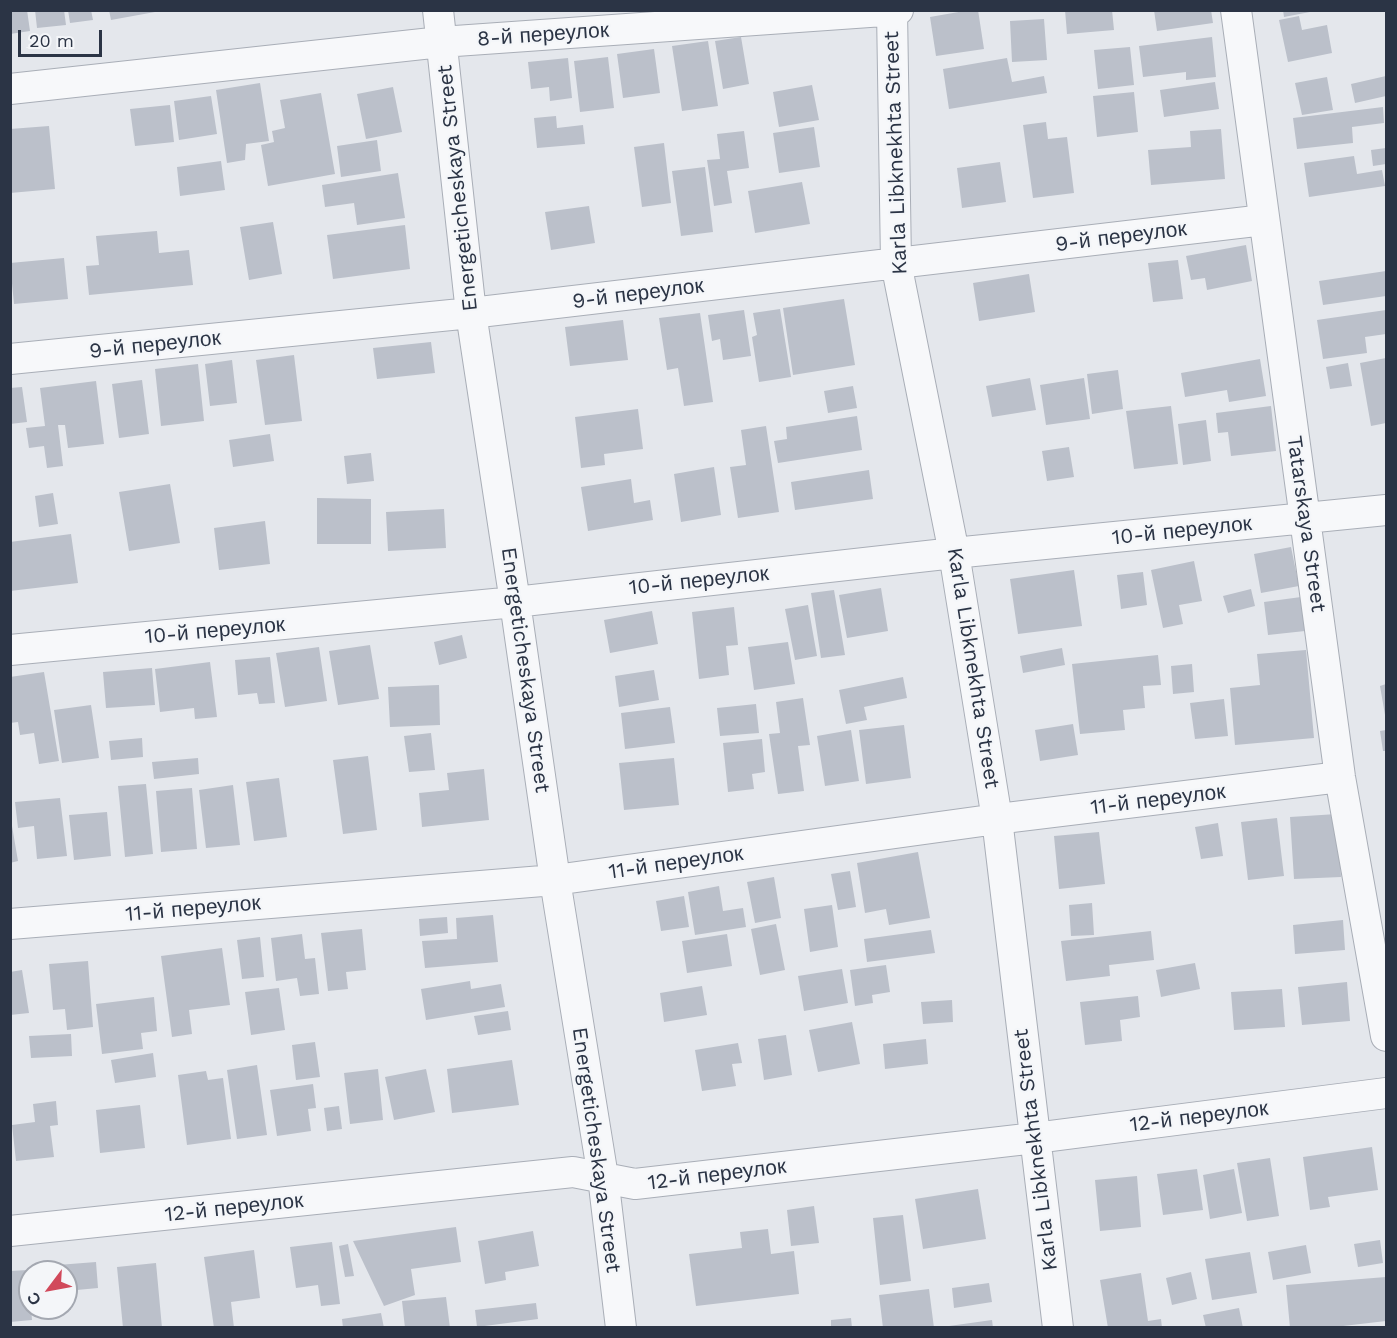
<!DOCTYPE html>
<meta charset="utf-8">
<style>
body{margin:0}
#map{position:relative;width:1397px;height:1338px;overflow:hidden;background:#e4e7ec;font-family:"Work Sans",sans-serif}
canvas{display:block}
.frame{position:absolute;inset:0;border:12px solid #2b3445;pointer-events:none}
.north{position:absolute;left:18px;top:1260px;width:60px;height:60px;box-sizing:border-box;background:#f4f6f9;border:2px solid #a4a8b1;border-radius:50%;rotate:238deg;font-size:16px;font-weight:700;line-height:24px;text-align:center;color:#2b3445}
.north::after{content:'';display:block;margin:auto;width:21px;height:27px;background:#d1495b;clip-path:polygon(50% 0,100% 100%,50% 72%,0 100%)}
.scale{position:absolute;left:18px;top:30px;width:84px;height:27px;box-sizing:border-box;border:3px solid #2b3445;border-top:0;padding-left:8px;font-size:18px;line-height:21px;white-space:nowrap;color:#2b3445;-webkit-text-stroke:4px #f4f6f9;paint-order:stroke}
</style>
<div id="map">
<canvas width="1397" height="1338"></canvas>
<div class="frame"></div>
<div class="north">С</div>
<div class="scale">20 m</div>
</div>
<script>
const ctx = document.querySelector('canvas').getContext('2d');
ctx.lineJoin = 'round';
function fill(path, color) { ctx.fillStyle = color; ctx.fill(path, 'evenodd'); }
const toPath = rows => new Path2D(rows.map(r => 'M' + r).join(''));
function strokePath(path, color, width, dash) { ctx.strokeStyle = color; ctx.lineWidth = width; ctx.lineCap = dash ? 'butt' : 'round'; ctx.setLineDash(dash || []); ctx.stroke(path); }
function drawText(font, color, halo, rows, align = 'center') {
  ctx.font = font + ' "Work Sans",sans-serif'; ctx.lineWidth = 4.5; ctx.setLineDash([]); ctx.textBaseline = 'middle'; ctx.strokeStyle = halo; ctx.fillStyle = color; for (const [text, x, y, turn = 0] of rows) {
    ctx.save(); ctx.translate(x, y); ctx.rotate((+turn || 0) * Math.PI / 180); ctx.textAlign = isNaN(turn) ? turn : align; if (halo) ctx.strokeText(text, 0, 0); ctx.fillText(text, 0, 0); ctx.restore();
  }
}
const building = toPath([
 [10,10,27,10,30,31,10,34],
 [35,10,64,10,66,25,37,28],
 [68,10,91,10,93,20,70,23],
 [109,10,154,10,155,12,111,20],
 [970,10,978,10,984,49,936,56,930,17],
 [1065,10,1112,10,1114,30,1067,34],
 [1154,10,1211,10,1213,23,1157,31],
 [1283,10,1309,10,1310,12,1284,17],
 [1299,16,1302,30,1327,25,1332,53,1288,62,1279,20],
 [1044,19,1047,60,1012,62,1010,21],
 [741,37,749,84,723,89,715,41],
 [1212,37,1216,77,1186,80,1186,72,1143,77,1139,46],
 [708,41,718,106,682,111,672,46],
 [1130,47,1134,85,1098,89,1094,50],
 [654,49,660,93,623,98,617,54],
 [608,57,614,108,580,112,574,61],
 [568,58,572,98,550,101,549,87,531,89,528,62],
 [1007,58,1012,82,1044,76,1047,93,949,109,943,69],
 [1386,76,1386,96,1355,103,1351,84],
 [1327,77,1333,110,1302,115,1295,83],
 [1215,82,1219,109,1164,117,1160,90],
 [260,83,269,141,246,144,245,160,227,163,216,90],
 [812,85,819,120,779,127,773,92],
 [393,87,402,132,366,139,357,94],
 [1134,92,1138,132,1097,137,1093,96],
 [321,93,335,174,268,186,261,145,274,142,272,131,285,128,280,100],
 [211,96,217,134,179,140,174,101],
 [170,105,174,142,135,146,130,109],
 [1383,107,1384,123,1352,127,1353,143,1297,149,1293,118],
 [556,116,557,128,583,125,585,144,537,148,534,118],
 [1046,122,1048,139,1067,137,1074,193,1033,198,1023,125],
 [49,126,55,189,10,193,10,129],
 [814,127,820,167,779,173,773,133],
 [1221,129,1225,179,1151,185,1148,150,1191,147,1190,131],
 [744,131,749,168,727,171,732,203,714,206,707,160,720,159,717,134],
 [377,140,381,171,341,177,337,146],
 [664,143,671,203,642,207,634,147],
 [1386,148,1386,164,1373,166,1371,150],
 [1354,156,1357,174,1382,170,1385,186,1309,197,1304,163],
 [221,161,225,190,180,196,177,167],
 [1000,162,1006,202,962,208,957,168],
 [705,167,713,232,681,236,672,171],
 [398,173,405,218,357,225,354,203,325,207,322,185],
 [802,182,810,224,755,233,748,191],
 [589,206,595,243,551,250,545,212],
 [273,222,282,274,249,280,240,227],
 [405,225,410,269,333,279,327,235],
 [157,231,159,253,189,250,193,285,89,295,86,266,99,265,96,236],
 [1246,245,1252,281,1207,290,1205,278,1191,280,1186,256],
 [64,258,68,299,14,304,10,263],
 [1178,260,1183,299,1153,302,1148,263],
 [1386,271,1386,296,1323,305,1319,281],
 [1029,274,1035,312,979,321,973,283],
 [844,299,855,365,793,375,783,308],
 [780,309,791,377,759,382,752,337,757,335,753,313],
 [744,310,751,356,723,360,720,339,712,341,708,315],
 [1386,310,1386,334,1365,337,1367,353,1323,359,1317,320],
 [700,313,713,402,684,406,678,368,667,370,659,318],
 [623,320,628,360,570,366,565,327],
 [431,342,435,373,377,379,373,348],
 [294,355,302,421,265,425,256,360],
 [1386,358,1386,423,1371,426,1360,363],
 [1260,359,1266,396,1229,402,1227,390,1185,397,1181,373],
 [232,360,237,403,210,406,205,364],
 [1348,363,1352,386,1330,389,1326,367],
 [198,364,204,421,161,426,155,369],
 [1118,370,1123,409,1092,414,1087,374],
 [1030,378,1036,410,992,417,986,386],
 [1084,378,1090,419,1046,425,1040,385],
 [142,380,149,434,119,438,112,384],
 [96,381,104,444,68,448,65,425,58,425,63,466,47,468,44,446,29,448,26,428,45,426,40,388],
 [853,386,857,408,828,413,824,391],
 [22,387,27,422,10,424,10,388],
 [1171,406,1178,464,1134,469,1126,411],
 [1271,406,1276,451,1231,456,1228,432,1218,433,1216,413],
 [638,409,643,449,604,454,605,465,581,468,575,417],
 [857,416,862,450,778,463,774,441,787,439,786,427],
 [1206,420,1211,461,1183,465,1178,424],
 [766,426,779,512,738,518,730,467,746,465,741,430],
 [270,434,274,461,233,467,229,440],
 [1069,447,1074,477,1047,481,1042,451],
 [371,453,374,481,347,484,344,456],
 [714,467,721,515,681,522,674,474],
 [869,470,873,499,795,510,791,482],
 [631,479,634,503,650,500,653,520,588,531,581,487],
 [170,484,180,543,129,551,119,492],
 [53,493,58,524,39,527,35,496],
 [317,498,371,499,371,544,317,544],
 [444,509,446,548,388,551,386,512],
 [265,521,270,564,219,570,214,528],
 [71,534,78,583,10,591,10,542],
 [1291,547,1299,586,1261,593,1254,554],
 [1194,561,1202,601,1179,605,1183,624,1163,628,1151,570],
 [1074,570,1082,626,1018,634,1010,579],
 [1143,572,1147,605,1121,609,1117,575],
 [881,588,888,631,847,638,839,595],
 [1251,589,1255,606,1228,613,1223,596],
 [834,590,845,655,821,658,811,593],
 [1301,597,1305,631,1268,635,1264,602],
 [808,605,817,656,795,660,785,609],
 [734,607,738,645,726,646,729,675,699,679,692,612],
 [652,611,658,644,610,653,604,620],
 [462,635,467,658,439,665,434,642],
 [788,642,795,684,754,690,748,647],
 [370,645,379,699,338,705,329,651],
 [319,647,327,701,285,707,276,653],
 [1062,648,1065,665,1023,673,1020,656],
 [1306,650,1314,738,1235,745,1230,688,1260,685,1257,654],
 [1158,655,1161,685,1143,686,1145,708,1123,710,1125,730,1080,734,1072,664],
 [270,657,275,703,259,704,257,693,238,695,235,660],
 [210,662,217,717,195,719,194,708,160,712,155,669],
 [1192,664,1194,692,1173,694,1171,666],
 [152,668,155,705,106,708,103,672],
 [654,670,659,700,619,707,615,676],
 [44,672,59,761,39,764,34,733,20,735,18,722,10,723,10,677],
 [903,677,907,698,864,707,867,720,846,724,839,690],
 [1386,684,1386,715,1385,715,1380,686],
 [439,685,440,725,390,727,388,687],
 [803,698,810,745,798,746,804,791,778,794,769,734,780,733,776,702],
 [1224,699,1228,736,1195,739,1190,703],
 [756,704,759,733,720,736,717,708],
 [91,705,99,758,62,763,54,710],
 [670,707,675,743,625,749,621,713],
 [1073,724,1078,755,1040,761,1035,730],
 [904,725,911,778,866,784,859,730],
 [851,730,859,781,825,786,817,736],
 [1386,730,1386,751,1383,751,1380,731],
 [431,733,435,770,409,772,404,736],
 [142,738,143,757,111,760,109,741],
 [762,739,765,772,752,774,754,789,728,792,723,743],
 [368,756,377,830,343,834,333,760],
 [198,758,199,774,154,779,152,762],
 [674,758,679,805,624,810,619,763],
 [484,769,489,820,422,827,419,793,449,790,447,773],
 [279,778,287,837,254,841,246,782],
 [146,784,153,854,125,857,118,786],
 [233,785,240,845,206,848,199,790],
 [192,788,197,849,161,852,156,791],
 [60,798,67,856,37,859,34,826,18,828,15,802],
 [107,812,111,856,74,860,69,815],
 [1337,814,1341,877,1294,879,1290,817],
 [1277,818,1284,876,1248,880,1241,822],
 [1218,823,1223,856,1201,859,1195,827],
 [10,826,12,826,18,861,10,863],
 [1099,832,1105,884,1059,889,1054,836],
 [918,852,930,918,889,925,886,909,865,913,857,863],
 [850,871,856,907,838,910,831,874],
 [774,877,781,918,755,923,747,882],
 [719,886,723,911,743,908,746,927,695,935,688,892],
 [684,896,689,927,661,931,656,901],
 [1092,903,1094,935,1071,936,1069,905],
 [832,905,838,947,810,952,804,909],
 [493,915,498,962,425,968,422,941,457,939,456,918],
 [447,917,448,933,420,936,419,919],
 [1343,920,1345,950,1295,954,1293,925],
 [776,924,785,970,760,975,751,929],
 [362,929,366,970,346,972,348,989,328,991,321,933],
 [931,930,935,953,867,962,864,939],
 [1151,931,1154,960,1109,965,1110,976,1066,981,1061,941],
 [302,934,305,959,315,958,319,994,300,996,297,978,276,981,271,938],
 [727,934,732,966,687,973,682,941],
 [260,937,264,977,242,979,237,940],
 [222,948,230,1005,189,1010,192,1034,172,1037,161,956],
 [88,961,93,1027,67,1030,65,1009,53,1010,49,964],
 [1195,963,1200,989,1161,997,1156,970],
 [886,965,890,992,872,995,873,1003,855,1006,850,970],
 [842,969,848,1003,804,1011,798,976],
 [22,970,29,1013,10,1015,10,972],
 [470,981,471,989,501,984,505,1007,426,1020,421,989],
 [1347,982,1350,1021,1302,1025,1298,987],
 [702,986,707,1015,664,1022,660,993],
 [279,988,285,1030,251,1035,245,992],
 [1282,989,1285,1027,1234,1030,1231,992],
 [1138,996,1140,1017,1120,1020,1122,1041,1085,1045,1080,1002],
 [154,997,157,1031,141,1033,143,1049,102,1054,96,1004],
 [952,1000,953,1022,923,1024,921,1002],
 [508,1011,511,1030,478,1035,474,1016],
 [852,1022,860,1064,818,1072,809,1030],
 [71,1034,72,1056,31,1058,29,1036],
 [786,1035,792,1075,764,1080,758,1039],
 [926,1039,928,1064,885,1069,883,1044],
 [315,1042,320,1077,296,1080,292,1045],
 [738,1043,742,1063,732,1064,736,1086,702,1091,695,1050],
 [153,1053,156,1077,115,1083,111,1060],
 [512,1060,519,1105,452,1113,447,1069],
 [257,1065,267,1135,237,1139,227,1070],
 [378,1069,383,1120,350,1124,344,1073],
 [426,1069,435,1112,394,1120,385,1077],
 [206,1071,208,1080,223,1078,231,1139,187,1145,178,1075],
 [313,1084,316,1108,308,1109,311,1131,277,1136,270,1090],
 [56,1101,58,1125,50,1126,54,1157,16,1161,12,1125,35,1122,33,1104],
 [140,1105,145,1148,100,1153,96,1110],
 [339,1106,342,1129,327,1131,324,1108],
 [1372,1147,1378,1190,1328,1197,1330,1207,1310,1210,1303,1157],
 [1270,1158,1279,1216,1247,1221,1237,1163],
 [1197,1169,1203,1210,1163,1215,1157,1174],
 [1234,1169,1242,1213,1210,1219,1203,1175],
 [1137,1176,1141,1227,1100,1231,1095,1180],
 [978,1189,986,1239,923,1249,915,1199],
 [814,1206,819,1243,791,1246,787,1210],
 [903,1215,911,1281,880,1285,873,1218],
 [456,1227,461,1262,411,1269,415,1295,384,1306,353,1241],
 [768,1229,771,1254,794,1251,799,1294,696,1306,689,1254,742,1248,740,1232],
 [533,1231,539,1266,505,1272,506,1280,485,1284,478,1241],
 [1380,1240,1383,1263,1358,1267,1354,1244],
 [332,1242,340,1304,321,1306,318,1285,296,1288,290,1247],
 [348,1244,354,1276,345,1277,339,1246],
 [1306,1245,1311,1273,1273,1280,1268,1252],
 [254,1250,260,1298,231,1302,234,1328,214,1328,204,1257],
 [1250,1252,1257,1293,1212,1300,1205,1259],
 [96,1262,98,1288,66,1291,66,1272,33,1272,32,1267],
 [156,1263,162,1328,123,1328,117,1267],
 [28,1270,30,1308,31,1308,32,1320,10,1322,10,1271],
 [1191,1272,1197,1299,1172,1305,1166,1278],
 [1141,1273,1148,1321,1161,1319,1162,1328,1108,1328,1100,1280],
 [1386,1277,1386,1321,1326,1328,1290,1328,1286,1285],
 [989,1283,992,1302,954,1308,952,1288],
 [929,1289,934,1328,883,1328,879,1295],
 [66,1292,68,1292,69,1308,71,1308,71,1310,36,1312,36,1308,66,1308],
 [446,1297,450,1328,405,1328,402,1301],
 [536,1303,538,1319,477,1327,475,1310],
 [1239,1308,1243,1328,1206,1328,1203,1315],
 [381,1313,384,1328,343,1328,342,1319],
 [851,1318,852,1328,831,1328,831,1320],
 [992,1320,993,1328,949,1328,949,1326]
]);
const minor = toPath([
 [438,10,471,313,515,602,555,880,603,1177,621,1328],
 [892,10,896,263,954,553,997,819,1058,1328],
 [1236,10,1340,777,1386,1036],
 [10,89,441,42,898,10],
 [10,359,471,313,1264,220],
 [10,650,515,602,954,553,1386,510],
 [10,924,555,880,997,819,1340,777],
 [10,1231,573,1172,635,1184,1035,1138,1386,1093]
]);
const streetNames = [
 ["8-й переулок",543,35,-4],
 ["Karla Libknekhta Street",896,153,-92],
 ["Energeticheskaya Street",458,188,-96],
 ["9-й переулок",1121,237,-7],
 ["9-й переулок",638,294,-7],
 ["9-й переулок",155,345,-6],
 ["Tatarskaya Street",1306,524,82],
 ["10-й переулок",1182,531,-6],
 ["10-й переулок",699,581,-6],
 ["10-й переулок",215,631,-5],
 ["Karla Libknekhta Street",973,668,81],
 ["Energeticheskaya Street",525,670,82],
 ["11-й переулок",1158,800,-7],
 ["11-й переулок",676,863,-8],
 ["11-й переулок",193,909,-5],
 ["12-й переулок",1199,1117,-7],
 ["Energeticheskaya Street",596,1150,82],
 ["Karla Libknekhta Street",1036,1150,-97],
 ["12-й переулок",717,1175,-7],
 ["12-й переулок",234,1208,-6]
];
fill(building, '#bbc0ca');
strokePath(minor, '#a9aeb7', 32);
strokePath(minor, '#f7f8fa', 30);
drawText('21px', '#2b3445', '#f4f6f9', streetNames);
</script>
